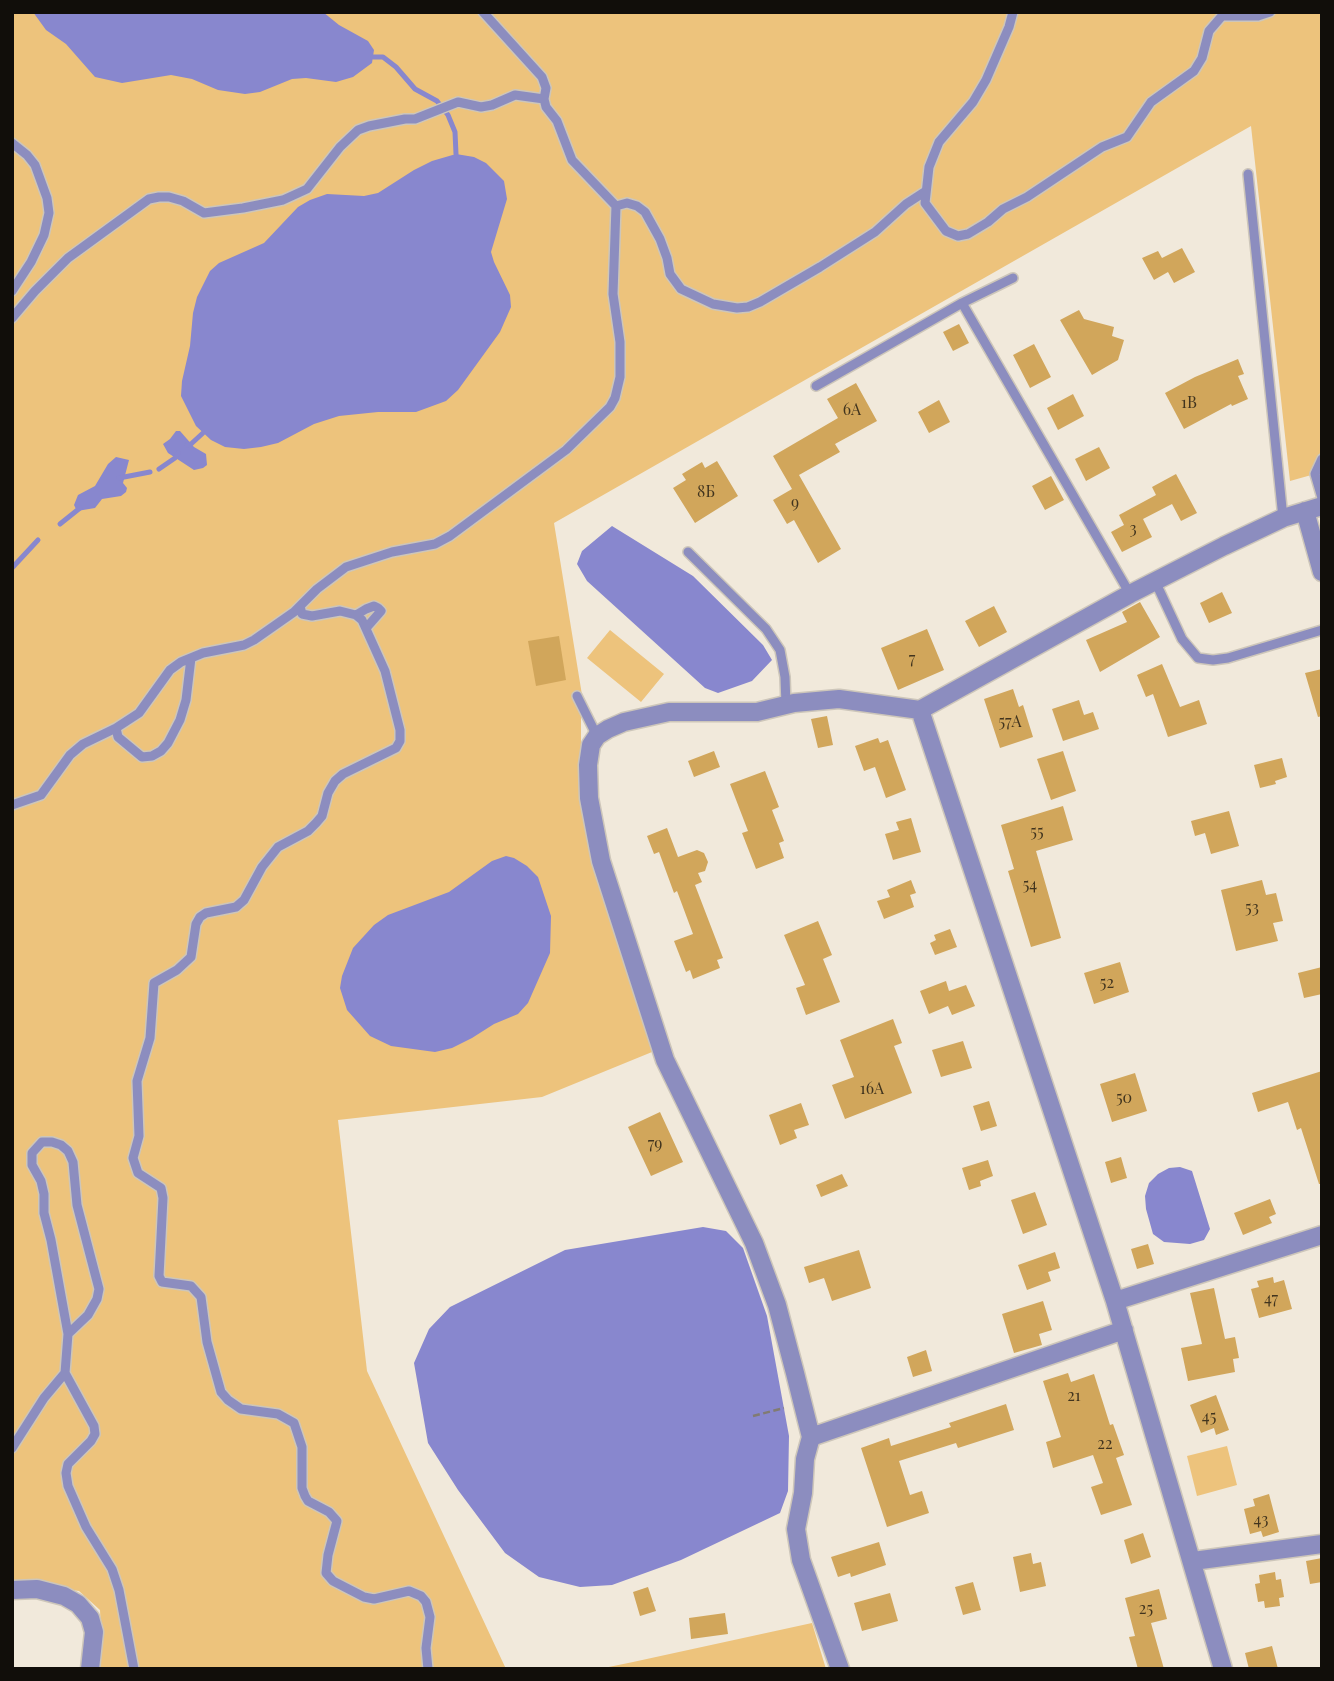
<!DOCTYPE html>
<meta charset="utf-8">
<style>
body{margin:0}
#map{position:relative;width:1334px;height:1681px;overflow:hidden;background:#f1e9db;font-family:"Playfair Display",serif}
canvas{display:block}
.frame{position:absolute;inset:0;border:14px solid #110e0a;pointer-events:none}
</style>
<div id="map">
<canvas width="1334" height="1681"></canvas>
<div class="frame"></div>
</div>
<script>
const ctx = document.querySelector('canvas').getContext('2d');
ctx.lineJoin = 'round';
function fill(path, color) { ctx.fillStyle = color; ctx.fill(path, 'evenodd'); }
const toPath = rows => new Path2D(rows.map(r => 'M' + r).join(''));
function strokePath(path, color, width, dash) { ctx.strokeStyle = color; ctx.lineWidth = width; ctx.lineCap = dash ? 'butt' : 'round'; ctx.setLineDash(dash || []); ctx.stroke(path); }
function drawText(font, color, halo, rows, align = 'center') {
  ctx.font = font + ' "Playfair Display",serif'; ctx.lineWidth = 6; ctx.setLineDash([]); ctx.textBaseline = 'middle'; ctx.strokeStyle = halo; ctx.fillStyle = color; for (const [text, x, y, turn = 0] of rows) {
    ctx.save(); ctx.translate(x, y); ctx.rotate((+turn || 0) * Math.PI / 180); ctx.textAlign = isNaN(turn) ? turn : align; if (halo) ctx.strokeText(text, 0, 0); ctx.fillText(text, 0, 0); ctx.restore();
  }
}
const green = toPath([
 [12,12,1322,12,1322,472,1290,481,1251,126,554,523,582,695,574,697,581,715,581,801,590,850,652,1052,542,1097,338,1120,367,1371,506,1669,95,1669,101,1631,100,1610,79,1591,42,1586,12,1585],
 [610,630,664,674,641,702,587,658],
 [1227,1446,1237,1485,1197,1496,1187,1456],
 [812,1623,826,1669,599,1669,633,1662]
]);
const water = toPath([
 [33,12,323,12,339,25,368,41,374,50,372,63,353,77,336,82,306,78,292,79,260,92,245,94,218,90,192,79,171,75,122,83,95,77,66,44,46,30],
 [456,154,474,157,486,163,504,181,507,199,491,252,494,262,510,295,511,307,500,332,458,390,446,401,416,412,378,412,339,416,314,424,278,443,261,447,244,449,225,447,211,440,196,426,181,396,182,381,190,346,193,313,197,297,210,271,219,263,264,243,298,207,310,200,327,194,364,196,378,193,414,170,432,161],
 [176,431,180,431,194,447,206,454,207,465,203,468,194,470,168,453,163,444,170,439],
 [116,457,129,460,123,483,127,488,126,492,121,496,102,499,95,508,77,511,74,505,78,495,95,486,108,464],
 [612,526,693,576,763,645,772,660,752,681,718,693,705,688,587,581,577,564,582,551],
 [506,856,514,858,527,866,538,877,551,916,550,953,528,1003,518,1014,494,1024,472,1038,452,1048,435,1052,391,1046,370,1036,347,1010,340,988,342,976,353,948,374,925,388,915,449,892,492,861],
 [1180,1167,1192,1171,1210,1229,1204,1240,1190,1244,1164,1242,1153,1234,1146,1209,1145,1196,1149,1183,1158,1174,1169,1168],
 [703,1227,726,1231,743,1248,767,1316,789,1436,788,1491,780,1513,681,1560,612,1585,580,1587,539,1577,505,1553,458,1490,428,1443,414,1363,429,1329,450,1307,565,1250]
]);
const stream = toPath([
 [373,57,383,57,396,67,415,89,437,101,448,115,455,132,456,154],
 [187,445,191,444,203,433],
 [159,469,175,458,178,453],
 [119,478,150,472],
 [60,524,80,508],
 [12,568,38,540]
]);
const building = toPath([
 [1182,248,1195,272,1174,283,1168,272,1154,280,1142,258,1158,251,1162,258],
 [1079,310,1084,319,1114,327,1112,336,1124,340,1118,360,1092,375,1060,320],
 [959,324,969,343,953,351,943,332],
 [1034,344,1051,377,1030,388,1013,355],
 [1238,359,1244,374,1238,376,1248,399,1232,406,1231,404,1184,429,1165,393,1195,377],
 [856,383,877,421,835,444,840,452,799,475,841,549,818,563,794,520,787,524,773,500,792,489,773,456,838,418,827,399],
 [1073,394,1084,416,1058,430,1047,408],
 [939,400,950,422,929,433,918,412],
 [1099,447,1110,468,1086,481,1075,459],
 [717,461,738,496,695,523,673,488,686,480,682,474,702,462,705,468],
 [1176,474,1197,513,1181,521,1172,504,1143,519,1152,537,1122,552,1111,532,1124,525,1119,515,1156,495,1152,487],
 [1051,476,1064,500,1045,510,1032,486],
 [1222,592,1232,613,1209,623,1200,603],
 [1140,602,1160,637,1100,672,1086,640,1127,622,1122,612],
 [994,606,1007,632,979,647,965,621],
 [927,629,944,670,898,690,881,648],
 [559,636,566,680,536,686,528,641],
 [1162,664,1180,707,1199,700,1207,724,1168,737,1153,694,1146,697,1137,675],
 [1322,669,1322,716,1318,717,1305,673],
 [1013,689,1019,707,1023,705,1033,737,1000,748,984,699],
 [1079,700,1084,715,1093,712,1099,729,1063,741,1052,709],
 [827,716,833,745,818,748,811,719],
 [878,738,880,743,888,740,906,790,886,798,875,767,864,771,855,746],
 [714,751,720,767,694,777,688,761],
 [1063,751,1076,791,1051,800,1037,759],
 [1282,758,1287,777,1275,781,1276,784,1260,788,1254,765],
 [765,771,779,807,772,810,784,841,779,843,784,858,756,869,742,833,748,831,730,784],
 [1063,806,1073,840,1036,851,1061,938,1031,947,1008,871,1014,869,1001,825],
 [1229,811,1239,846,1211,854,1205,833,1195,836,1191,821],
 [911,818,921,852,893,860,885,834,899,830,896,822],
 [667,828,678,857,697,850,704,853,708,862,705,871,698,873,702,882,695,885,723,958,717,960,720,968,693,979,690,970,686,972,674,941,693,934,677,891,674,893,659,852,654,854,647,836],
 [911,880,916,893,910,895,914,907,884,919,877,901,890,897,887,890],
 [1262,880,1266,895,1276,893,1283,921,1273,923,1278,941,1236,951,1221,890],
 [818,921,832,955,823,959,840,1002,806,1015,796,988,805,985,784,935],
 [950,929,957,947,935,955,930,943,936,940,934,935],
 [1120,962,1129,992,1094,1004,1084,973],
 [1322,967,1322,994,1304,998,1298,973],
 [946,981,949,991,966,985,975,1006,952,1015,948,1006,929,1014,920,991],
 [893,1019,902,1043,894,1046,912,1093,845,1119,832,1085,854,1077,840,1040],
 [963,1041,972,1068,941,1077,932,1050],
 [1322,1071,1322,1184,1319,1184,1301,1128,1297,1130,1288,1102,1258,1112,1252,1093],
 [1135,1073,1147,1111,1112,1122,1100,1084],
 [989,1101,997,1126,981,1131,973,1106],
 [801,1103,809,1125,794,1130,797,1138,780,1145,769,1115],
 [660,1112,683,1162,651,1176,628,1127],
 [1121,1157,1127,1178,1111,1183,1105,1162],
 [988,1160,993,1176,980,1181,981,1186,969,1190,962,1168],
 [842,1174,848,1186,821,1197,816,1185],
 [1035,1192,1047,1225,1023,1234,1011,1200],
 [1270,1199,1276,1214,1269,1217,1272,1223,1243,1235,1234,1213],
 [1148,1244,1154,1264,1137,1269,1131,1249],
 [859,1250,871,1288,832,1301,824,1278,809,1283,804,1267],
 [1055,1252,1060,1268,1048,1272,1051,1281,1027,1290,1018,1265],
 [1273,1277,1274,1283,1284,1280,1292,1309,1259,1318,1251,1289,1259,1287,1257,1281],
 [1214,1288,1225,1339,1235,1337,1239,1358,1233,1359,1235,1372,1188,1381,1181,1348,1202,1344,1190,1293],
 [1043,1301,1052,1330,1039,1334,1042,1345,1014,1353,1002,1314],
 [926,1350,932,1371,913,1377,907,1357],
 [1068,1373,1071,1382,1094,1374,1110,1425,1113,1424,1124,1455,1116,1458,1132,1505,1101,1515,1091,1487,1103,1483,1093,1455,1053,1468,1046,1442,1061,1437,1043,1381],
 [1216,1395,1229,1430,1216,1435,1214,1428,1201,1433,1190,1405],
 [1006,1404,1014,1430,958,1448,956,1443,899,1461,910,1495,922,1491,929,1513,887,1527,861,1448,889,1438,891,1446,951,1427,949,1423],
 [1269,1494,1279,1532,1263,1537,1261,1531,1250,1534,1244,1509,1255,1506,1253,1499],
 [1143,1533,1151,1557,1131,1564,1124,1540],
 [879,1542,886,1565,851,1577,850,1573,838,1577,831,1557],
 [1031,1553,1033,1564,1041,1562,1046,1586,1020,1592,1013,1557],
 [1322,1558,1322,1582,1310,1584,1306,1561],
 [1275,1572,1276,1580,1281,1579,1284,1597,1279,1598,1280,1606,1265,1608,1264,1601,1258,1602,1255,1584,1260,1583,1259,1575],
 [973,1582,981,1610,963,1615,955,1587],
 [648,1587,656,1611,640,1616,633,1592],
 [1159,1589,1167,1619,1151,1623,1164,1669,1138,1669,1129,1637,1135,1636,1125,1598],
 [890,1593,898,1621,862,1631,854,1603],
 [725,1613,728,1634,691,1639,689,1618],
 [1272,1646,1278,1669,1249,1669,1245,1653]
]);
const path = toPath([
 [753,1416,784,1408]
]);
const service = toPath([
 [1013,12,1009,27,986,80,973,102,939,142,929,167,925,203,946,231,958,236,968,234,988,222,1003,209,1027,197,1102,147,1127,137,1151,102,1194,71,1202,58,1209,31,1222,16,1258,16,1270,12],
 [12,143,27,155,35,165,47,198,49,213,44,235,31,262,12,291],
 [1248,174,1283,518],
 [616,206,627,203,637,206,645,212,660,239,667,258,670,274,681,289,713,304,737,308,748,307,760,302,820,267,875,232,906,204,926,191],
 [962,303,1013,278],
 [12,318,35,291,68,258,149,199,159,197,169,197,183,201,204,213,243,208,283,200,307,189,340,147,358,130,369,126,405,119,415,119,458,102,481,107,492,105,515,95,544,99],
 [816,386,962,303,1130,594],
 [1322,459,1315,474,1322,498],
 [688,552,766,629,780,650,785,677,786,705],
 [1155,581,1182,639,1198,658,1213,660,1228,658,1322,630],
 [300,606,302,614,312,616,340,611,356,615,362,620,385,671,400,730,400,741,396,748,343,774,335,781,328,793,322,816,316,823,308,831,278,847,262,867,244,900,236,907,206,913,200,917,196,924,191,957,177,970,154,983,150,1038,137,1081,139,1136,133,1158,138,1173,161,1188,163,1198,159,1276,162,1282,191,1286,201,1297,207,1342,221,1392,228,1400,241,1409,278,1414,294,1423,302,1447,302,1488,305,1496,308,1501,329,1512,337,1521,328,1555,326,1573,333,1581,364,1597,374,1599,409,1591,421,1596,426,1602,430,1617,426,1648,428,1669],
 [356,615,366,609,374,606,378,608,381,611,367,627],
 [577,696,597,736],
 [116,728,118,737,142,757,152,756,161,751,168,743,180,720,186,700,191,658],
 [12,805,41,795,70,755,83,744,116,728,139,713,170,670,181,662,203,653,244,645,254,640,294,612,317,589,346,567,392,552,435,544,450,536,566,450,610,407,615,398,620,377,620,342,613,294,616,206,572,160,557,121,546,107,544,99,546,88,542,77,483,12],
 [68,1334,88,1315,97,1299,99,1289,77,1205,73,1162,68,1151,61,1145,52,1142,42,1142,32,1153,32,1165,41,1181,44,1194,44,1213,51,1240,68,1334,65,1373,94,1426,95,1434,91,1441,68,1464,66,1473,68,1486,86,1527,112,1569,119,1590,134,1669],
 [12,1448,44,1398,65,1373]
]);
const minor = toPath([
 [1305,511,1322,572],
 [920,710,1115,1301,1223,1669],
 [1115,1301,1322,1235],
 [811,1437,1124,1330],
 [1193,1561,1322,1544],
 [12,1590,37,1589,64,1596,78,1604,90,1618,94,1632,90,1669],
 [840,1669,801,1560,796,1529,803,1493,805,1459,811,1437,795,1373,777,1305,754,1243,665,1060,601,861,589,798,588,765,591,745,597,736,608,729,624,722,669,712,757,712,794,703,839,699,920,710,1130,594,1224,546,1283,518,1322,506]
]);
const numberNames = [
 ["1В",1189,403],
 ["6А",852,410],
 ["8Б",706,492],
 ["9",795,503],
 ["3",1133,529],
 ["7",912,659],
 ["57А",1010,722],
 ["55",1037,832],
 ["54",1030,885],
 ["53",1252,908],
 ["52",1107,983],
 ["16А",872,1089],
 ["50",1124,1098],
 ["79",655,1144],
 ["47",1271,1299],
 ["21",1074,1396],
 ["45",1209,1417],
 ["22",1105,1444],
 ["43",1261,1520],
 ["25",1146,1609]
];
fill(green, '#edc37c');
fill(water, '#8887ce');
strokePath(stream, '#8887ce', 5);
fill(building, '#d1a65b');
strokePath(service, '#cdc6ba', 12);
strokePath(minor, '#cdc6ba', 21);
strokePath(path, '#817b72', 2.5, [7, 3.5]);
strokePath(service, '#8c8dbf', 9);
strokePath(minor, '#8c8dbf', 18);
drawText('16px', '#41341e', null, numberNames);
</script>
